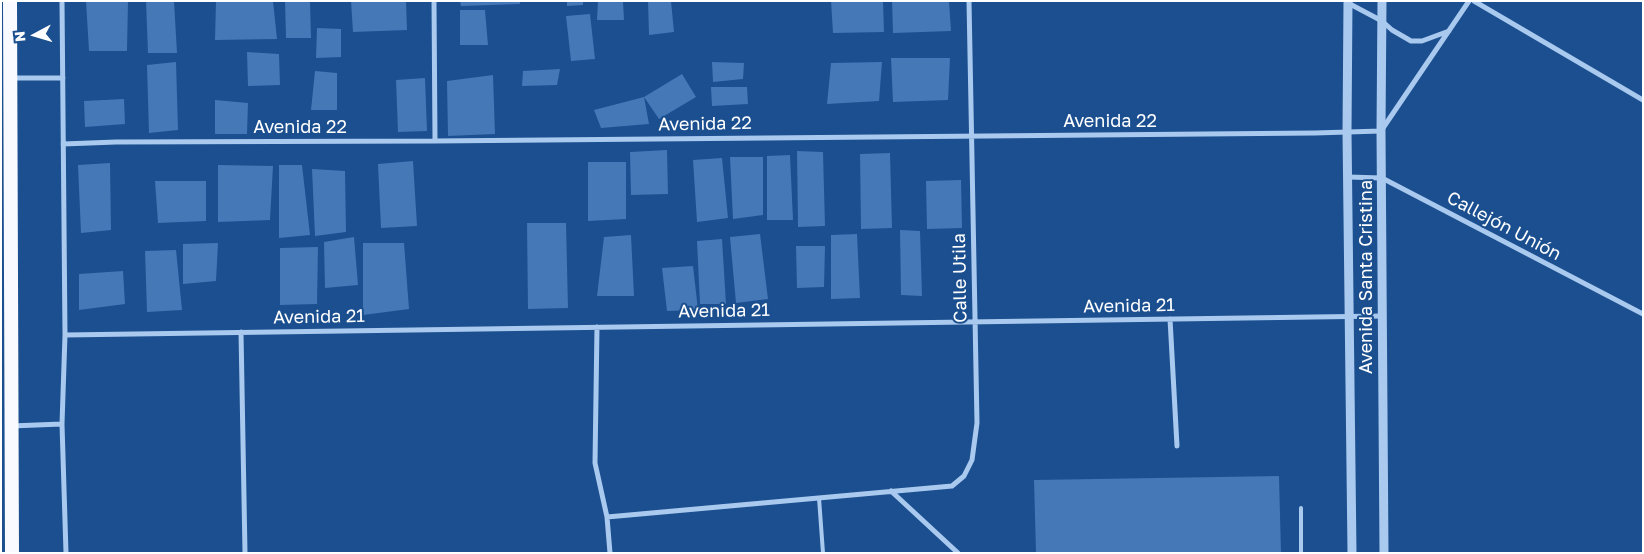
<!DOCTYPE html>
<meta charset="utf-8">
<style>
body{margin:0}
#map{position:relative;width:1644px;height:554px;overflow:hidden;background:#1b4f8f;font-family:"Golos Text",sans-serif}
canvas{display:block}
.frame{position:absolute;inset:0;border:2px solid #fff;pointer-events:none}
.north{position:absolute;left:10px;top:10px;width:50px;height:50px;-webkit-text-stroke:4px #1b4f8f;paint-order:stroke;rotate:264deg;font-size:14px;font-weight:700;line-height:20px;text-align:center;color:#fff}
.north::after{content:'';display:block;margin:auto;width:18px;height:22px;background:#fff;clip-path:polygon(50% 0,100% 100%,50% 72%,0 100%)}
</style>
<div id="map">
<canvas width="1644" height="554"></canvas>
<div class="frame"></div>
<div class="north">N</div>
</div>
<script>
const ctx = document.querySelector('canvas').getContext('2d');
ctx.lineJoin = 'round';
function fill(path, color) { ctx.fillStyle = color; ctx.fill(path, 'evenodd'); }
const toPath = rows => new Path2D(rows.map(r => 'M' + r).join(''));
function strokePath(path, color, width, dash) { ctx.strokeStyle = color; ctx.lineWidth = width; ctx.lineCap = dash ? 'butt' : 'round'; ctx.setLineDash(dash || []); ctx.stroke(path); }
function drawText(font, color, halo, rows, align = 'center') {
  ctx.font = font + ' "Golos Text",sans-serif'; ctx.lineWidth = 4; ctx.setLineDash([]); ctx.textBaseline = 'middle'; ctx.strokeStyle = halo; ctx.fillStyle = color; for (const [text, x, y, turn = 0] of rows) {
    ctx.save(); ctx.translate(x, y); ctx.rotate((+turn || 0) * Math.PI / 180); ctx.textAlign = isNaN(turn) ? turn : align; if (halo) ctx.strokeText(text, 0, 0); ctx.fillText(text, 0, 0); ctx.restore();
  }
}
const building = toPath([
 [86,1,128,1,127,51,89,51],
 [146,1,174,1,177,53,148,53],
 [216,1,273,1,277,39,215,40],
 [285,1,310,1,311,38,286,38],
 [351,1,406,1,407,30,353,32],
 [460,1,520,1,520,4,461,6],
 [567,1,583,1,583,5,567,6],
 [598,1,623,1,624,20,597,20],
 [648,1,671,1,674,32,649,35],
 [831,1,883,1,884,32,833,33],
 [892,1,949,1,951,31,893,33],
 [460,10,485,10,488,45,460,45],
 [590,14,595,59,571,61,566,16],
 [317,28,341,29,341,57,316,58],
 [247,52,279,54,280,85,248,86],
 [891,58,950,58,948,100,893,102],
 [176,62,178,130,149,133,147,65],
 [712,62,744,63,743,79,713,82],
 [882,62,879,101,827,104,831,63],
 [560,69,557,85,522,86,523,71],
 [315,71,337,73,337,110,311,110],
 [682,74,696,97,659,119,644,97],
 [493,75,495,134,448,136,447,81],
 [425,78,427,131,398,132,396,80],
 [711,87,747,87,748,104,712,106],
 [644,97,649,124,601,128,594,110],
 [124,99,125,124,85,127,84,101],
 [215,100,248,103,247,134,215,134],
 [667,150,668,194,631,195,630,152],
 [797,151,823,152,825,226,798,227],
 [890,153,892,228,861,229,860,154],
 [790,155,793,220,767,220,767,156],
 [730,157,763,157,763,215,733,219],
 [722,158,728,218,697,222,693,160],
 [413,161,417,226,381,228,378,164],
 [588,162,626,162,626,219,588,221],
 [110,163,111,230,81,233,78,165],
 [218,165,273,166,270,220,218,222],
 [279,165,302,165,310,235,279,238],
 [312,169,345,171,346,232,315,236],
 [961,180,962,228,927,229,926,181],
 [155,181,206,181,206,221,158,223],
 [527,223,566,223,568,308,528,309],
 [900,230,920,231,922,296,901,295],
 [760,234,768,299,736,303,730,237],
 [857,234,860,298,831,299,831,235],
 [631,235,634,296,597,296,604,237],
 [354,237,358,285,325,288,324,242],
 [722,239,726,304,700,304,697,241],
 [218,243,216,281,183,284,183,244],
 [363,243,404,243,409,309,363,315],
 [796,246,825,246,824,287,797,288],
 [318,247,317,304,280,305,280,248],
 [176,250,182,310,147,312,145,251],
 [693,266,698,310,667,311,662,268],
 [123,271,125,304,79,310,79,274],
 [1279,476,1281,553,1036,553,1034,480]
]);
const service = toPath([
 [819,498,823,553],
 [1301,553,1301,508]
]);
const minor = toPath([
 [434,1,435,141],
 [1474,1,1643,100],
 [1348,3,1382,21,1392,30,1411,41,1422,41,1449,31],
 [11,78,63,78],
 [63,144,116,142,435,141,1315,133,1381,131,1469,1],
 [1348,177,1382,178,1643,314],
 [1170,319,1177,446],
 [597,327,595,463,607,517,610,553],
 [241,332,245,553],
 [65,335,1383,316],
 [62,424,66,553],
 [11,426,62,424,65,335,62,1],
 [891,491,958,553],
 [607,517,952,486,964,476,972,460,977,423,969,1]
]);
const tertiary = toPath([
 [1348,1,1347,132,1352,553],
 [1382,1,1381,131,1384,553]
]);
const trunk = toPath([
 [10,1,12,553]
]);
const streetNames = [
 ["Avenida 22",1110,121],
 ["Avenida 22",705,124,-1],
 ["Avenida 22",300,127],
 ["Callejón Unión",1504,226,28],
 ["Avenida Santa Cristina",1366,277,-90],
 ["Calle Utila",960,278,-91],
 ["Avenida 21",1129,306,-1],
 ["Avenida 21",724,311,-1],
 ["Avenida 21",319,317,-1]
];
fill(building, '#4478b7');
strokePath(service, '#a9c9ee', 4);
strokePath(minor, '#a9c9ee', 5);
strokePath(tertiary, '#a9c9ee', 9);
strokePath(trunk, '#f8faff', 14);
drawText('18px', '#fff', '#1b4f8f', streetNames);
</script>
